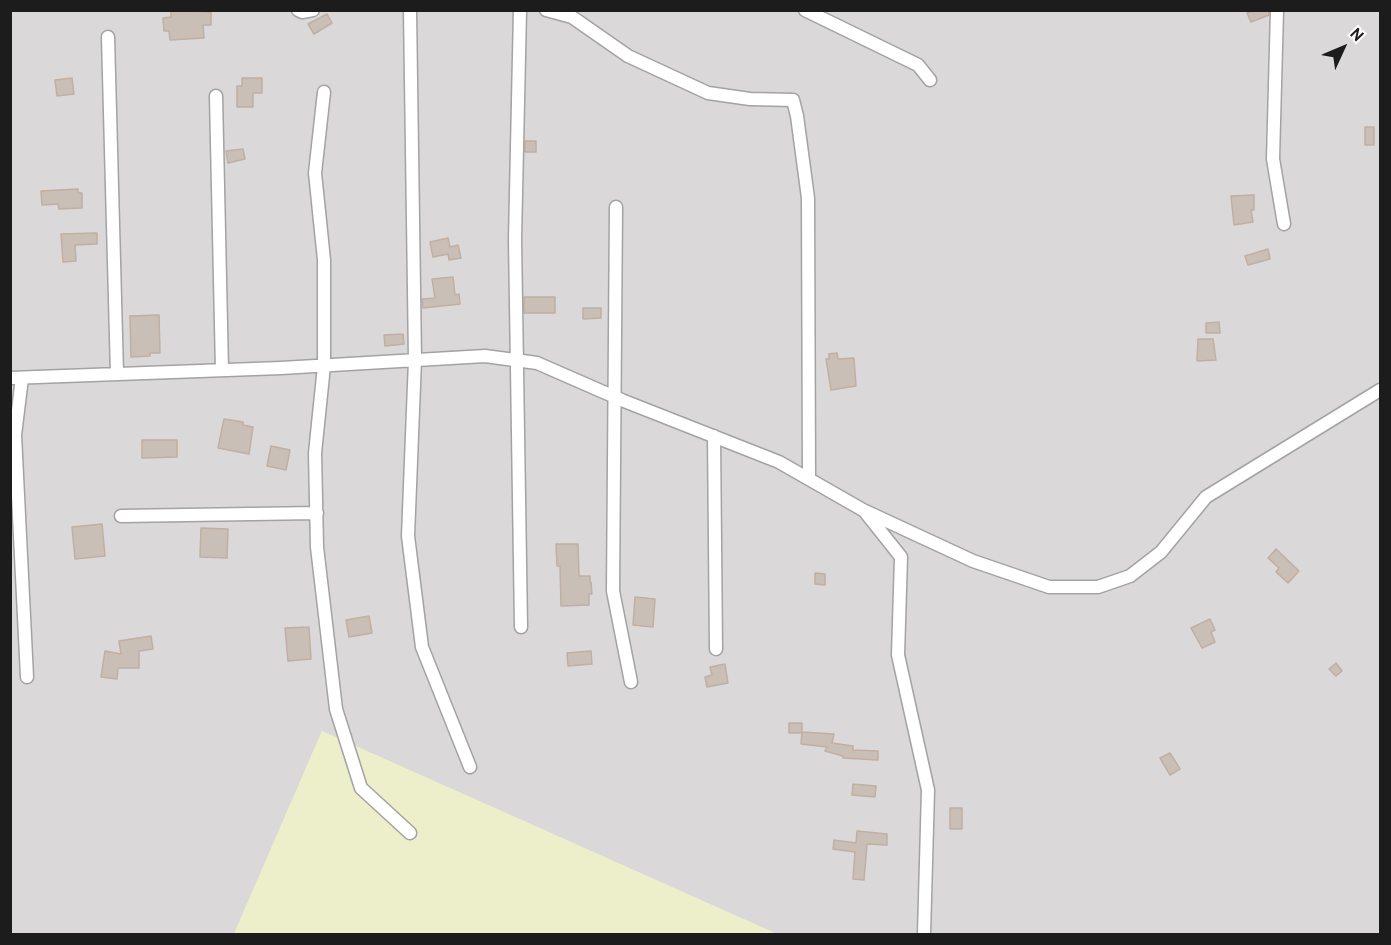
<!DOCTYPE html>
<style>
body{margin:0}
#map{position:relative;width:1391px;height:945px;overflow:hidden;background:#eee9e0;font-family:Overpass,sans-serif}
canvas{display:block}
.frame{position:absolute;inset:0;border:12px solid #1c1c1c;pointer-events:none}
.north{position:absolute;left:1313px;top:18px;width:60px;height:60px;-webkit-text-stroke:4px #fff;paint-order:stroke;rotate:46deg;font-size:16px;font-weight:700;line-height:24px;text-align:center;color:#1c1c1c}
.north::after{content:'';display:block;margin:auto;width:21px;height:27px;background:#1c1c1c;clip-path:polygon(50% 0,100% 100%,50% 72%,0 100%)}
</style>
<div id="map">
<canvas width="1391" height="945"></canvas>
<div class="frame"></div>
<div class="north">N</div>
</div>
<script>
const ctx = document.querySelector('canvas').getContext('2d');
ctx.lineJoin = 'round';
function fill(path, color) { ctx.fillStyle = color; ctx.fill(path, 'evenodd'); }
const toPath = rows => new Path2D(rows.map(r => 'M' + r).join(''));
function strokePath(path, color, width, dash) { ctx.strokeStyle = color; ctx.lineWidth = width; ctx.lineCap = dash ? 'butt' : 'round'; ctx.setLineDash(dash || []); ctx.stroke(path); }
const residential = toPath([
 [10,11,1380,11,1380,934,777,934,322,731,234,934,11,934]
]);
const farmland = toPath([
 [322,731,777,934,234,934]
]);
const building = toPath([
 [171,10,211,12,211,25,203,25,204,38,170,40,169,31,164,31,163,18,171,17,171,10],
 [1255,10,1269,10,1269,15,1251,22,1247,13,1255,10],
 [327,14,332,23,314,34,308,24,327,14],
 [72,78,74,94,57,96,55,80,72,78],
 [242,78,262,78,262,93,253,93,253,107,237,107,237,86,242,86,242,78],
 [1365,127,1374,127,1374,145,1365,145,1365,127],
 [525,141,536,141,536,152,525,152,525,141],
 [243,149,245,159,228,163,226,151,243,149],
 [78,189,78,193,82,193,82,208,59,209,58,204,42,205,41,191,78,189],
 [1254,195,1254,210,1251,210,1253,222,1234,225,1231,196,1254,195],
 [97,233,97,244,75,245,76,261,63,262,61,234,97,233],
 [448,238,450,247,458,245,461,258,449,260,448,254,433,257,430,242,448,238],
 [1268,249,1270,259,1248,265,1245,256,1268,249],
 [453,277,455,295,459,294,460,304,423,308,422,299,435,298,432,279,453,277],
 [524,297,555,297,555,313,524,313,524,297],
 [583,308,601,308,601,318,583,319,583,308],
 [159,315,160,353,150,353,150,356,131,357,130,316,159,315],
 [1219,322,1220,333,1206,333,1206,323,1219,322],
 [403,334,404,344,385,346,384,335,403,334],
 [1198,339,1213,339,1216,360,1197,361,1198,339],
 [837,353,838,359,854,358,856,386,831,390,826,359,829,359,829,354,837,353],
 [224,419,243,422,243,425,253,427,249,454,218,448,224,419],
 [142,440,177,440,177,457,142,458,142,440],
 [271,446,290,450,286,470,267,466,271,446],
 [102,524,105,556,75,559,72,527,102,524],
 [201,528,228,529,227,558,200,557,201,528],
 [556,544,578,544,579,576,590,576,590,582,591,582,592,594,589,594,589,605,561,606,560,566,557,566,556,544],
 [1276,549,1299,571,1288,583,1276,572,1279,568,1268,558,1276,549],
 [815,573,825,574,825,585,815,584,815,573],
 [635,597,655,599,653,627,633,625,635,597],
 [369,616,372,633,349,637,346,620,369,616],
 [1210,619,1215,630,1211,632,1215,642,1202,648,1191,628,1210,619],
 [309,627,311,659,288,661,285,628,309,627],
 [151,636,153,649,139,651,139,668,118,668,117,679,101,677,105,651,121,654,119,641,151,636],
 [591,651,592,664,568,666,567,653,591,651],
 [1336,663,1342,671,1336,676,1329,669,1336,663],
 [725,664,728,683,707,687,705,677,712,675,710,667,725,664],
 [789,723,802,723,802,733,789,733,789,723],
 [802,732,834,734,832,743,853,746,853,750,878,751,878,760,843,758,843,756,825,751,827,747,801,744,802,732],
 [1170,753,1180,769,1170,775,1160,758,1170,753],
 [853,784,876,786,875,797,852,795,853,784],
 [950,808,962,808,962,829,950,829,950,808],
 [857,831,887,834,887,845,867,844,864,880,853,879,855,852,833,849,834,840,856,843,857,831]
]);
const minor = toPath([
 [298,10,302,12,313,10],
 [410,10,415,360,408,536,422,647,470,767],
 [520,10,515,239,521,627],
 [546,10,572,17,628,56,708,93,750,99,793,100,797,116,808,198,809,479],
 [805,10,918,65,930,80],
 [1277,10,1273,159,1284,224],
 [108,37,117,374],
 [324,92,315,173,324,260,324,366,315,453,317,547,336,709,361,788,410,833],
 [216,96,222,370],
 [616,207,613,591,631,682],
 [10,378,281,368,485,356,537,363,624,401,779,462,863,510,973,561,1049,587,1098,587,1130,576,1161,552,1206,497,1380,390],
 [22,378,15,435,27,677],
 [714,436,716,649],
 [866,513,901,557,898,655,928,790,924,934],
 [121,516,317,513]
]);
fill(residential, '#dad8d8');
fill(farmland, '#ecefc9');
fill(building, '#cabfb6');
strokePath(building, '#c0afa2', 1.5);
strokePath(minor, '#a3a3a3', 15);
strokePath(minor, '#fff', 12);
</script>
